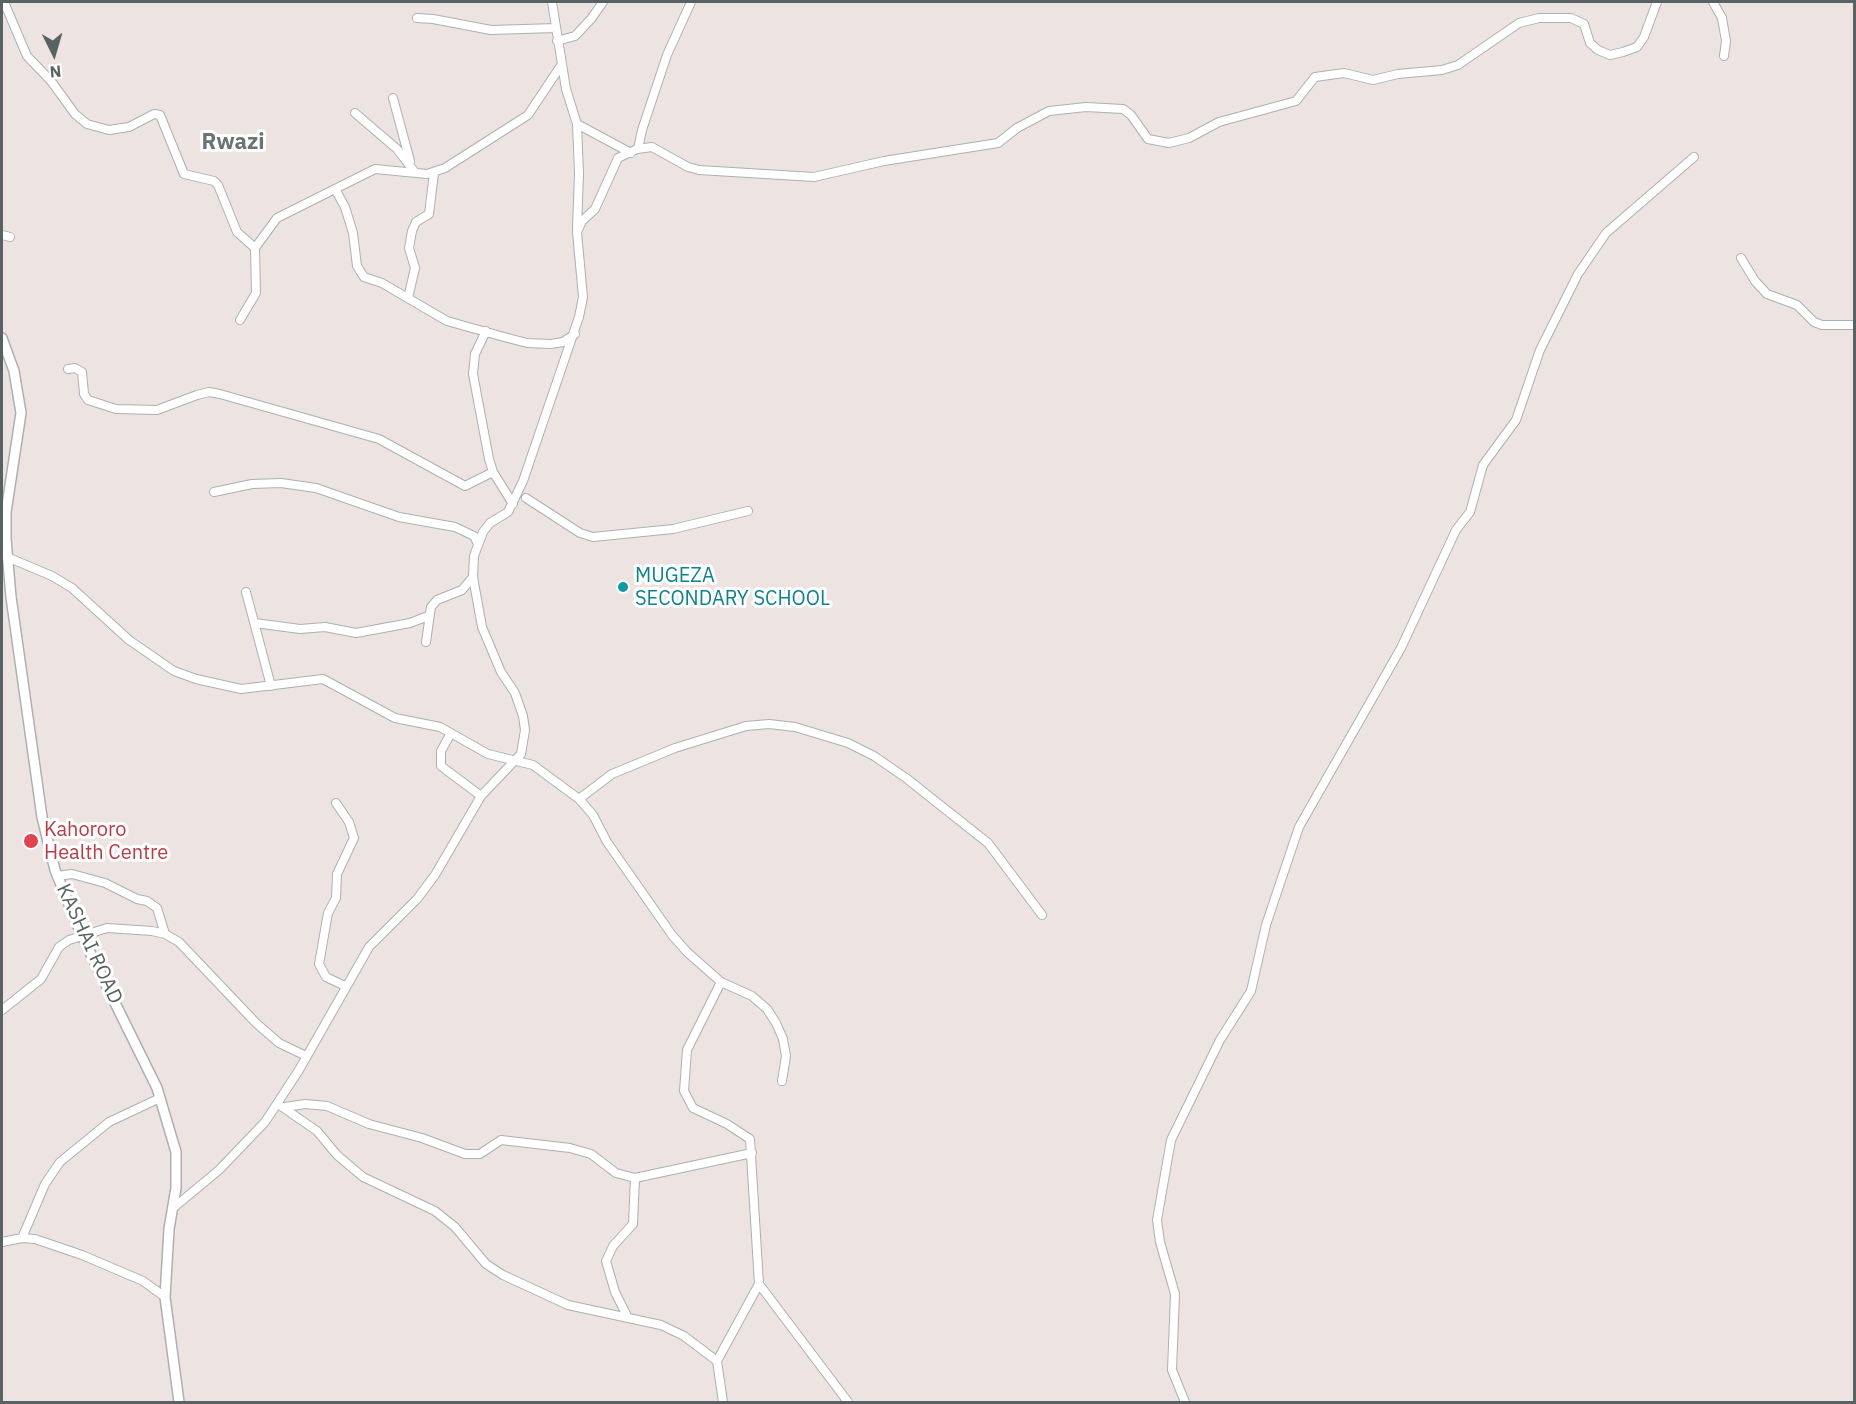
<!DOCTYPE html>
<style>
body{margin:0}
#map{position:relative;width:1856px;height:1404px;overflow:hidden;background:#ede4e1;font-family:"IBM Plex Sans",sans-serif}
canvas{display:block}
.frame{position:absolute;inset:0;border:3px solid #596262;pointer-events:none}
.north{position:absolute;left:24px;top:24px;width:60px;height:60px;-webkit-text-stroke:4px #fff;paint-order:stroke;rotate:175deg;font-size:16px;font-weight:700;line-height:24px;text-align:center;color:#596262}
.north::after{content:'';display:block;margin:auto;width:21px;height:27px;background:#596262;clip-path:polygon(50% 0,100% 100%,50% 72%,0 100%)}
</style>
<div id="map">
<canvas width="1856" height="1404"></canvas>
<div class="frame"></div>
<div class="north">N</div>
</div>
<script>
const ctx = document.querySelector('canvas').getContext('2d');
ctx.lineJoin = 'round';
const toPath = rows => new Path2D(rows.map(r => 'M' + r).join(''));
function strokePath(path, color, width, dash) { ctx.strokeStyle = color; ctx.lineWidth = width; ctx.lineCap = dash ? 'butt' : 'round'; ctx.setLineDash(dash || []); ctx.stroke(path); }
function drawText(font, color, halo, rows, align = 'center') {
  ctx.font = font + ' "IBM Plex Sans",sans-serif'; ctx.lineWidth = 6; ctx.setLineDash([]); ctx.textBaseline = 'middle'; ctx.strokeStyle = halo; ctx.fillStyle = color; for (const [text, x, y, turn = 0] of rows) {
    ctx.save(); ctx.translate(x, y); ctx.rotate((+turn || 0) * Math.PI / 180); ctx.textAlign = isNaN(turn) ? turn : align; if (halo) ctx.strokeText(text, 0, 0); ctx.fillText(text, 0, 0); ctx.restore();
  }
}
const minor = toPath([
 [4,2,27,56,51,81,75,114,87,124,109,130,129,127,154,114,160,115,184,174,214,181,218,185,237,232,255,248],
 [552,2,566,89,577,124,579,174,577,228],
 [1713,2,1722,18,1726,41,1724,56],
 [417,18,433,19,491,30,556,28],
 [557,41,575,36,591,19,603,2],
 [393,98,410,161],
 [355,113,397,149,414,171],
 [577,124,631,153],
 [638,149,642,130,667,55,691,2],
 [335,189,345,207,353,233,357,266,364,277,382,283,447,321,504,337,527,343,551,344,563,342,575,334],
 [2,235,10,237],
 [1741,258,1755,281,1767,294,1797,305,1814,322,1822,325,1854,325],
 [408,298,415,268,409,248,412,231,416,222,429,214,434,173],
 [240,320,256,293,255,248,277,218,375,169,427,174,445,168,528,115,562,64],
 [486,331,475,354,473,374,489,459,493,472,513,504],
 [68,369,75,368,82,372,84,394,88,400,116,409,157,410,197,395,209,392,220,394,379,439,465,486,493,472],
 [214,492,252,484,281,483,316,488,399,517,455,527,474,536,478,544],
 [526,498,580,533,593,537,673,529,748,511],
 [7,557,52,576,72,588,129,640,174,671,196,679,241,689,323,679,395,718,440,727,488,754,533,765,579,799,593,815,607,842,672,935,687,952,721,982,687,1050,684,1091,693,1108,727,1124,750,1139,759,1284,717,1361,723,1402],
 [246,592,271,686],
 [255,623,300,629,325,627,356,633,410,623,428,616],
 [426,642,431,607,437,600,462,590,473,577],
 [451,733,441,751,441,766,481,796],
 [579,799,612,774,675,748,746,726,769,724,795,727,848,743,874,756,906,778,988,843,1042,915],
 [336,803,349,822,354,838,337,874,336,898,328,913,319,964,326,977,345,986],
 [57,876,72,874,105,883,137,899,147,901,157,908,165,934],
 [721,982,752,996,767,1009,776,1023,783,1039,786,1056,782,1081],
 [2,1010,41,979,59,947,69,940,107,928,152,931,165,934,179,942,256,1023,279,1043,306,1056],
 [278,1104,317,1131,337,1155,363,1177,435,1211,455,1227,486,1264,503,1275,568,1305,661,1325,684,1336,717,1361],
 [285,1107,305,1104,327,1106,369,1124,422,1138,465,1154,480,1154,501,1140,570,1148,591,1154,616,1173,635,1178,752,1153],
 [172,1209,219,1170,265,1122,299,1070,369,947,417,899,435,875,481,796,521,754,525,730,523,716,515,693,501,672,482,627,473,577,474,556,483,532,490,523,508,512,523,481,579,317,583,297,577,232,582,221,595,209,618,158,637,149,652,147,688,167,699,170,814,177,884,161,998,143,1017,128,1049,111,1086,107,1123,109,1131,115,1148,139,1169,143,1189,138,1219,122,1296,101,1315,77,1344,73,1373,80,1398,74,1442,70,1458,65,1519,23,1539,18,1571,18,1584,24,1590,43,1598,50,1610,55,1623,52,1637,47,1644,37,1657,2],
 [22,1238,45,1184,60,1162,109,1122,160,1098],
 [2,1242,22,1238,35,1239,82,1255,143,1281,165,1297],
 [759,1284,848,1402],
 [628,1318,615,1292,606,1261,613,1246,633,1224,635,1178],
 [1185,1402,1172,1370,1175,1294,1160,1242,1157,1220,1171,1140,1220,1040,1251,991,1266,925,1299,827,1401,648,1456,530,1470,512,1483,465,1516,420,1540,350,1578,274,1606,233,1694,157]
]);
const tertiary = toPath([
 [2,338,14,371,21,413,6,512,6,539,11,597,42,817,55,870,81,934,157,1088,176,1152,176,1188,169,1229,165,1297,179,1402]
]);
const markers = [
 [623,587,6,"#0f9aa8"],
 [31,841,8,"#e0444e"]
];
const cultureNames = [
 ["MUGEZA",635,576],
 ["SECONDARY SCHOOL",635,599]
];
const healthNames = [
 ["Kahororo",44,830],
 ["Health Centre",44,853]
];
const streetNames = [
 ["KASHAI ROAD",89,944,65]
];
const quarterNames = [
 ["Rwazi",233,143]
];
strokePath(minor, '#aab1b2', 10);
strokePath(tertiary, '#aab1b2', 12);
strokePath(minor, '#fff', 8);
strokePath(tertiary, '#fff', 9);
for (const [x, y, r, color] of markers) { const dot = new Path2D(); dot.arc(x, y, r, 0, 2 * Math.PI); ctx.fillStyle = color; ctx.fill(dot); strokePath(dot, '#fff', 2); }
drawText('20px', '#0d838f', '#fff', cultureNames, 'left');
drawText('20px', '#be3a42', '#fff', healthNames, 'left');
drawText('20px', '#596262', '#fff', streetNames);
drawText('bold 22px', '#6a7474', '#fff', quarterNames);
</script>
